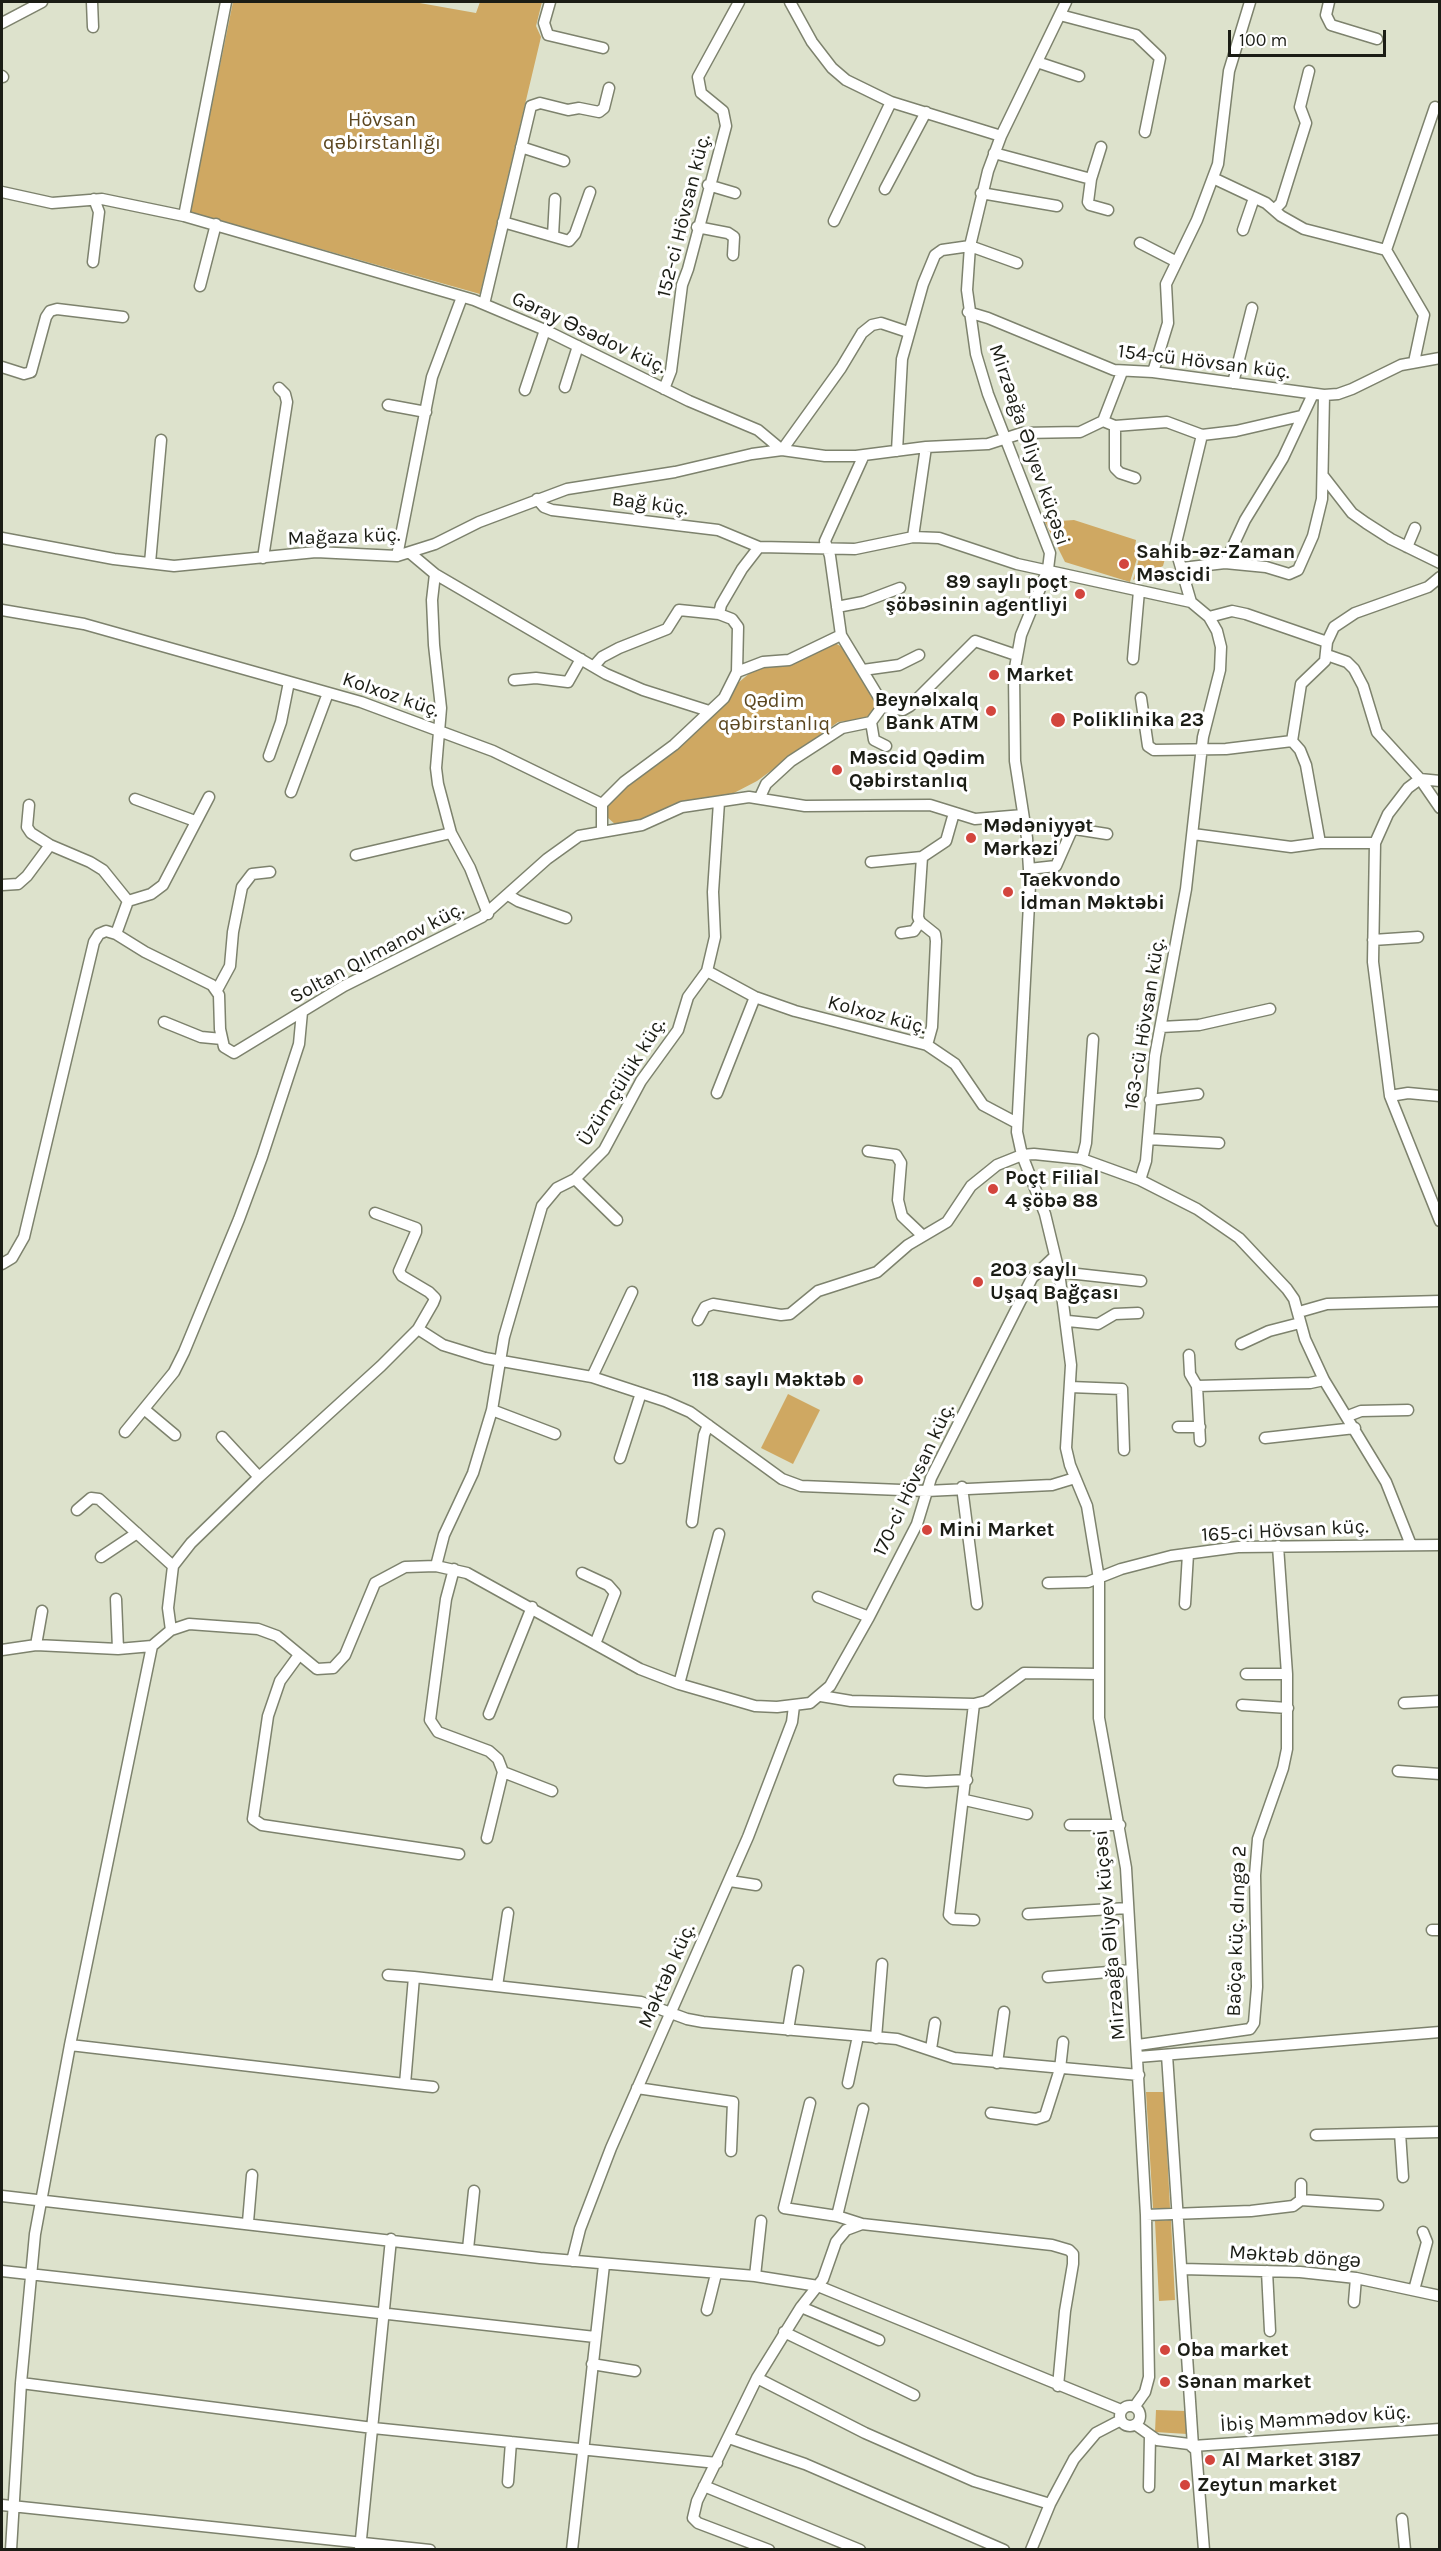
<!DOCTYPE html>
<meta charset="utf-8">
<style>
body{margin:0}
#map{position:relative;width:1441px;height:2551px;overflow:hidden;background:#dde2cc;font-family:Karla,sans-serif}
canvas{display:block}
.frame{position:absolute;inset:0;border:3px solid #1b1d15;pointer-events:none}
.scale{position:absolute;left:1228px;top:30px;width:158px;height:27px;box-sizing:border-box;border:3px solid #1b1d15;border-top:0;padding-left:8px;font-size:18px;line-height:21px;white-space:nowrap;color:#1b1d15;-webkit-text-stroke:4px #fff;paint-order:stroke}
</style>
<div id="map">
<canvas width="1441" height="2551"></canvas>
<div class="frame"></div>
<div class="scale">100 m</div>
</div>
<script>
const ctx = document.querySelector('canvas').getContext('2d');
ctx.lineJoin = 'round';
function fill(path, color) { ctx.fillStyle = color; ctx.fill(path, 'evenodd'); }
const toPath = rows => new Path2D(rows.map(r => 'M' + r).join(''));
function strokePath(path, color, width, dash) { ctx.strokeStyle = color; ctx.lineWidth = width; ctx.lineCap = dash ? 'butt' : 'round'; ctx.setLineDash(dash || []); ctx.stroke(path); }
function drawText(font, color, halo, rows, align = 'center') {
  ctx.font = font + ' Karla,sans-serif'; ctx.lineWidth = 6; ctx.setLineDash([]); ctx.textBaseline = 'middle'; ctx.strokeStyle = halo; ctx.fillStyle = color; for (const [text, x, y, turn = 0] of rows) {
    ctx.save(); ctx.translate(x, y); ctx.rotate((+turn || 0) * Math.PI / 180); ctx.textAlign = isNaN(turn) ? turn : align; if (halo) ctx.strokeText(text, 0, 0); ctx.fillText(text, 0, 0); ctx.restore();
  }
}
const green = toPath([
 [233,2,414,2,476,13,480,2,542,2,536,26,541,37,480,294,190,212],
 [1074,520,1136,540,1135,547,1140,548,1130,582,1065,562,1045,522],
 [1142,548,1166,555,1163,566,1133,580],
 [835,643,842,647,873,695,876,709,868,719,838,722,757,781,732,794,710,800,673,804,640,823,616,825,607,817,606,807,615,795,729,699,738,683,751,672],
 [788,1394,820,1410,793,1464,761,1448],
 [1146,2092,1164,2092,1170,2208,1153,2208],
 [1171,2220,1175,2300,1159,2301,1155,2221],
 [1156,2410,1186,2411,1187,2434,1155,2432]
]);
const minor = toPath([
 [92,2,93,27],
 [550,2,544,23,548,35,603,48],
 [790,2,812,42,832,68,846,80,891,102,1001,136],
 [1066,2,1001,136,988,171,970,246,967,290,976,354,988,394,1050,553,1048,569,1021,635,1014,673,1015,761,1027,838,1030,885,1017,1132,1022,1155,1045,1214,1059,1272,1071,1365,1066,1448,1070,1465,1087,1506,1099,1579,1099,1718,1126,1868,1146,2215,1149,2377,1145,2392,1135,2406],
 [1329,2,1326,15,1331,25,1377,39],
 [1060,15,1136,35,1160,58,1145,132],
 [2,23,42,2],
 [1037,62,1079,76],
 [2,76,3,77],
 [521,147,564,161],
 [1101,147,1091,179,1088,202,1090,205,1108,210],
 [994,153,1091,179],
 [1213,178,1266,203,1281,216,1304,229,1386,250,1424,315,1414,362],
 [708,185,735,193],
 [885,189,926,112],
 [2,192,52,203,102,199,184,216,474,300,545,330,689,401,758,430,782,450],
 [981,193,1057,206],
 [1274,210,1281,203,1306,123,1300,107,1309,71],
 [184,216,226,2],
 [834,221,891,102],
 [503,222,569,241,575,234,590,192],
 [697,227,728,233,734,237,733,255],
 [1243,230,1254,198],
 [553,236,555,199],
 [1140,243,1175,261],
 [1386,250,1435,107],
 [93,262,99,212,94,199],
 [200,286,216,224],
 [484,304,531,106,540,103,568,110,579,108,599,112,604,108,609,88],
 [968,312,988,318,1114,370,1153,372,1324,395,1338,394,1352,389,1401,365,1440,358],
 [2,367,24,374,31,372,46,317,50,311,57,309,123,317],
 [1153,372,1168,323,1166,284,1197,220,1218,164,1229,71,1250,2],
 [1233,383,1252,308],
 [565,387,578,346],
 [664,389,671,371,682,285,688,269,726,126,723,111,701,93,698,77,739,2],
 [525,390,545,330],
 [388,405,426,412],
 [1103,421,1115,426,1167,422,1202,435,1236,431,1301,416],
 [1115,426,1115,468,1120,473,1135,478],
 [782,450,841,368,862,333,872,325,881,323,908,332],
 [897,451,902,359,923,284,935,255,942,250,970,246,1017,263],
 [1324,477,1352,513,1366,523,1391,539,1440,563],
 [537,499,544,507,552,510,718,530,759,547],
 [913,537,926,447],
 [2,538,114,559,174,566,316,552,397,556,435,544,479,522,567,489,675,472,752,454,782,450,825,456,856,456,926,447,988,444,1022,433,1080,432,1103,421,1122,372],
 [1407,547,1415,528],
 [410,553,435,574,606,674,643,690,709,711],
 [397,556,432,377,462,297],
 [263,558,287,402,285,394,279,388],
 [150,563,161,440],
 [1225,563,1245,520,1283,458,1313,394],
 [1182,568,1225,563,1266,567,1289,574,1298,570,1313,536,1322,499,1324,395],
 [435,574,432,600,434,645,441,708,436,768,438,784,451,833,470,868,488,914],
 [1191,602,1175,547,1202,435],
 [837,607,863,602,900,588],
 [2,610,84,624,361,702,493,751,602,804,624,782,674,745,724,698,737,672,738,627,732,619,719,614,721,605,742,569,759,547,855,549,913,537,939,538,1017,564,1191,602,1209,617,1217,631,1221,647,1220,670,1203,737,1186,889,1155,1056,1146,1161,1140,1180],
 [1209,617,1232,611,1246,614,1327,642],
 [1327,655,1347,662,1354,669,1363,686,1377,732,1420,779,1440,808],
 [1133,659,1139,591],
 [594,666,602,657,619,648,667,629,679,610,719,614],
 [863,670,899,665,919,655],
 [737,672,763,662,789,660,841,635],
 [514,680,536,678,568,682,581,659],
 [1141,698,1148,746,1154,750,1226,749,1292,741],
 [882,707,903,710,910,706,975,641,1016,655],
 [871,722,874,740,886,746],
 [269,756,281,722,289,682],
 [1440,781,1420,779,1408,788,1388,814,1375,843,1373,962,1390,1096,1440,1221],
 [291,792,328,693],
 [760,797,766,784,791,761,842,728,871,722,882,707,881,701,841,635,830,556,825,541,864,455],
 [135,799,195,821],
 [602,804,602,831],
 [29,805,27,827,31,833,50,845,90,862,103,870,128,901,116,934],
 [1193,834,1291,847,1320,843,1375,843],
 [1320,843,1306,765,1300,750,1292,741,1301,684,1325,661,1327,642,1334,627,1355,613,1428,587,1440,577],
 [356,855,451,833],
 [871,862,922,857],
 [1029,869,1056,866,1071,832,1075,829,1107,834],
 [2,885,18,884,27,876,50,845],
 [508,895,518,901,566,918],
 [128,901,151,894,163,885,209,797],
 [901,933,914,931,920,922],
 [1373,940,1418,937],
 [707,971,755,997,795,1011,927,1045,955,1064,983,1105,1017,1123],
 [217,990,230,966,233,932,242,887,252,874,270,872],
 [164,1022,201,1037,222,1039],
 [1161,1027,1199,1025,1270,1009],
 [927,1045,932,1027,936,941,935,934,920,922,918,917,922,857,946,841,954,813],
 [717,1093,755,997],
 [1390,1096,1408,1093,1440,1096],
 [1150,1100,1198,1094],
 [1148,1139,1219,1143],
 [868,1151,896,1155,901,1163,898,1200,902,1216,922,1235],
 [1082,1159,1086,1143,1093,1039],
 [575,1179,617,1220],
 [2,1264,12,1258,24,1237,94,942,99,934,106,931,116,934,145,952,212,985,219,995,220,1029,224,1047,234,1053,344,986,482,917,547,859,579,836,642,825,682,807,749,797,805,806,930,805,975,819,1023,815],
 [1059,1272,1141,1281],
 [1299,1312,1327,1304,1440,1301],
 [698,1320,705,1307,713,1304,781,1315,790,1314,818,1291,877,1272,908,1245,947,1222,971,1186,997,1165,1022,1155,1034,1154,1082,1159,1140,1180,1197,1209,1239,1238,1287,1289,1294,1299,1305,1339,1324,1380,1386,1482,1411,1545],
 [1068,1321,1098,1324,1115,1314,1138,1313],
 [418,1329,443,1345,485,1358,592,1377,665,1401,690,1412,782,1479,801,1486,926,1491,1052,1485,1075,1478],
 [1241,1344,1269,1331,1300,1323],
 [1189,1355,1190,1374,1197,1386],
 [592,1377,632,1292],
 [1070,1387,1122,1389,1124,1450],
 [144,1409,175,1435],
 [492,1410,555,1434],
 [1348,1416,1361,1411,1408,1410],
 [1178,1427,1200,1427],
 [125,1432,174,1372,184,1352,239,1219,262,1157,299,1044,302,1012],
 [222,1437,259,1477],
 [1265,1438,1355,1428],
 [1200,1441,1197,1386,1310,1383,1324,1380],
 [620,1458,641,1393],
 [962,1487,977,1604],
 [77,1510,91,1498,99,1499,173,1566],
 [692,1522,704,1435,708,1425],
 [101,1557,137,1533],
 [436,1566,444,1535,473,1473,492,1410,504,1337,542,1206,557,1188,575,1179,604,1150,641,1081,678,1030,688,997,707,971,715,937,713,892,719,802],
 [454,1569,446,1599,430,1720,438,1732,489,1751,498,1759,503,1772,487,1838],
 [582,1573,608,1585,615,1593,595,1644],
 [1048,1583,1088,1582,1121,1569,1171,1556,1238,1547,1440,1545],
 [818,1597,869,1617],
 [116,1599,118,1649],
 [1185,1604,1188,1554],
 [171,1630,168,1608,173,1566,191,1543,259,1477,381,1366,418,1329,433,1303,435,1298,429,1292,402,1276,399,1271,416,1232,416,1228,375,1213],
 [36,1645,42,1611],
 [2,1650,36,1645,118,1649,152,1646],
 [299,1655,280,1681,268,1716,253,1819,262,1825,459,1854],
 [1246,1674,1287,1674],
 [679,1684,719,1534],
 [821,1696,851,1701,974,1704,986,1701,1024,1673,1098,1674],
 [1404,1703,1440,1701],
 [1242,1705,1288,1708],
 [489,1714,532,1607],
 [1398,1771,1440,1774],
 [503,1772,552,1791],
 [899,1780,926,1782,967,1780],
 [965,1800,1027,1814],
 [1070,1825,1120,1825],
 [730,1881,756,1885],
 [1028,1914,1128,1908],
 [974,1920,953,1919,949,1915,974,1704],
 [1432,1930,1440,1930],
 [388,1975,414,1977],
 [1048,1977,1132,1970],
 [497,1986,508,1913],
 [788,2030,798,1971],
 [876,2038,882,1964],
 [70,2045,405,2084,414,1977,641,2002,687,2019,703,2022,897,2039,954,2058,1139,2075],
 [1138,2045,1250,2029,1254,2023,1257,1987,1255,1875,1258,1839,1283,1768,1287,1749,1287,1674,1278,1546],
 [931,2049,935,2023],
 [1167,2055,1193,2446,1440,2429],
 [1138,2057,1440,2032],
 [997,2063,1004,2012],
 [848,2083,858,2036],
 [405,2084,433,2087],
 [637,2088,733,2102,731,2151],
 [810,2103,784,2208,837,2216,862,2224],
 [991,2113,1036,2119,1045,2116,1060,2069,1063,2042],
 [1400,2133,1403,2177],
 [1316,2135,1440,2132],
 [2,2196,540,2258,755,2276,818,2286,1121,2410],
 [1301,2200,1301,2184],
 [1146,2215,1251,2211,1293,2206,1301,2200,1378,2205],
 [837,2216,863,2109],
 [248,2222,252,2175],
 [468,2249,474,2191],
 [572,2261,580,2229,611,2148,748,1837,792,1722,794,1706],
 [1182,2269,1300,2272,1356,2278,1440,2296],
 [2,2271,595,2337],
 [1267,2271,1270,2331],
 [755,2276,761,2221],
 [1414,2290,1427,2242,1423,2232],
 [1354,2302,1356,2278],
 [801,2307,879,2340],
 [707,2310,716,2274],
 [784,2332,914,2395],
 [592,2364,635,2371],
 [757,2378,865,2433,974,2481,1050,2504],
 [21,2383,373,2428,717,2463],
 '1120 2416a10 10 0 1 1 20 0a10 10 0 1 1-20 0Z',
 [1136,2425,1157,2440,1189,2444,1196,2450,1204,2550],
 [729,2438,805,2464,1004,2550],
 [508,2482,511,2442],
 [704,2486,860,2550],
 [1149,2487,1150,2436],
 [2,2505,430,2550],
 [1402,2519,1405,2550],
 [360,2549,391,2239],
 [11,2550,21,2383,35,2234,70,2045,152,1646,171,1630,189,1624,258,1629,277,1636,317,1669,333,1668,345,1655,375,1583,405,1567,436,1566,467,1573,640,1669,679,1684,755,1706,777,1707,810,1703,830,1686,869,1617,917,1524,931,1478,1032,1278,1055,1256],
 [572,2550,604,2265],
 [769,2550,698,2523,693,2518,697,2501,757,2378,801,2307,823,2279,836,2242,846,2230,862,2224,1052,2245,1069,2250,1073,2254,1073,2264,1065,2311,1058,2386],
 [1031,2550,1050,2504,1074,2459,1096,2433,1121,2420]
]);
const markers = [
 [1124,564,6,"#d3453d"],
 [1080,594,6,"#d3453d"],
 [994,675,6,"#d3453d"],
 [991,711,6,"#d3453d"],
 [1058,720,8,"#d3453d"],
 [837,770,6,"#d3453d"],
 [971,838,6,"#d3453d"],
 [1008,892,6,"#d3453d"],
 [993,1189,6,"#d3453d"],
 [978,1282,6,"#d3453d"],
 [858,1380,6,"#d3453d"],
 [927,1530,6,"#d3453d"],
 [1165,2350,6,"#d3453d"],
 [1165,2382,6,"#d3453d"],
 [1210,2460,6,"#d3453d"],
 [1185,2485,6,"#d3453d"]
];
const parkNames = [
 ["Hövsan",382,120],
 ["qəbirstanlığı",382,143],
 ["Qədim",774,701],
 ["qəbirstanlıq",774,724]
];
const streetNames = [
 ["152-ci Hövsan küç.",684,216,-76],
 ["Gəray Əsədov küç.",589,333,25],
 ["154-cü Hövsan küç.",1204,362,7],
 ["Mirzəağa Əliyev küçəsi",1029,445,71],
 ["Bağ küç.",650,504,7],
 ["Mağaza küç.",344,537,-2],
 ["Kolxoz küç.",391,695,19],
 ["Soltan Qılmanov küç.",377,953,-28],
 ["Kolxoz küç.",877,1015,15],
 ["163-cü Hövsan küç.",1145,1024,-81],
 ["Üzümçülük küç.",622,1082,-58],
 ["170-ci Hövsan küç.",914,1480,-65],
 ["165-ci Hövsan küç.",1285,1531,-3],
 ["Baöça küç. dıngə 2",1237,1931,-88],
 ["Mirzəağa Əliyev küçəsi",1110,1935,-95],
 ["Məktəb küç.",667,1976,-66],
 ["Məktəb döngə",1295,2257,4],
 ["İbiş Məmmədov küç.",1315,2419,-4]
];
const poiNames = [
 ["Sahib-əz-Zaman",1136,552],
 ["Məscidi",1136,575],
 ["89 saylı poçt",1068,582,"right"],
 ["şöbəsinin agentliyi",1068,605,"right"],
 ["Market",1006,675],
 ["Beynəlxalq",979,700,"right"],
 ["Bank ATM",979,723,"right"],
 ["Poliklinika 23",1072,720],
 ["Məscid Qədim",849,758],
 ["Qəbirstanlıq",849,781],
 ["Mədəniyyət",983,826],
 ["Mərkəzi",983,849],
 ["Taekvondo",1020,880],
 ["İdman Məktəbi",1020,903],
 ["Poçt Filial",1005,1178],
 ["4 şöbə 88",1005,1201],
 ["203 saylı",990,1270],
 ["Uşaq Bağçası",990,1293],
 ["118 saylı Məktəb",846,1380,"right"],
 ["Mini Market",939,1530],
 ["Oba market",1177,2350],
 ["Sənan market",1177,2382],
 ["Al Market 3187",1222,2460],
 ["Zeytun market",1197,2485]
];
fill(green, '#cfa862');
strokePath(minor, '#7d826d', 13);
strokePath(minor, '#fff', 10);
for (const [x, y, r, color] of markers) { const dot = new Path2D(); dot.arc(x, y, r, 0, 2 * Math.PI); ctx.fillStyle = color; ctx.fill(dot); strokePath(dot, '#fff', 2); }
drawText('20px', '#5c4720', '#fff', parkNames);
drawText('20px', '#1b1d15', '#fff', streetNames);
drawText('bold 20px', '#1b1d15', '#fff', poiNames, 'left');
</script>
